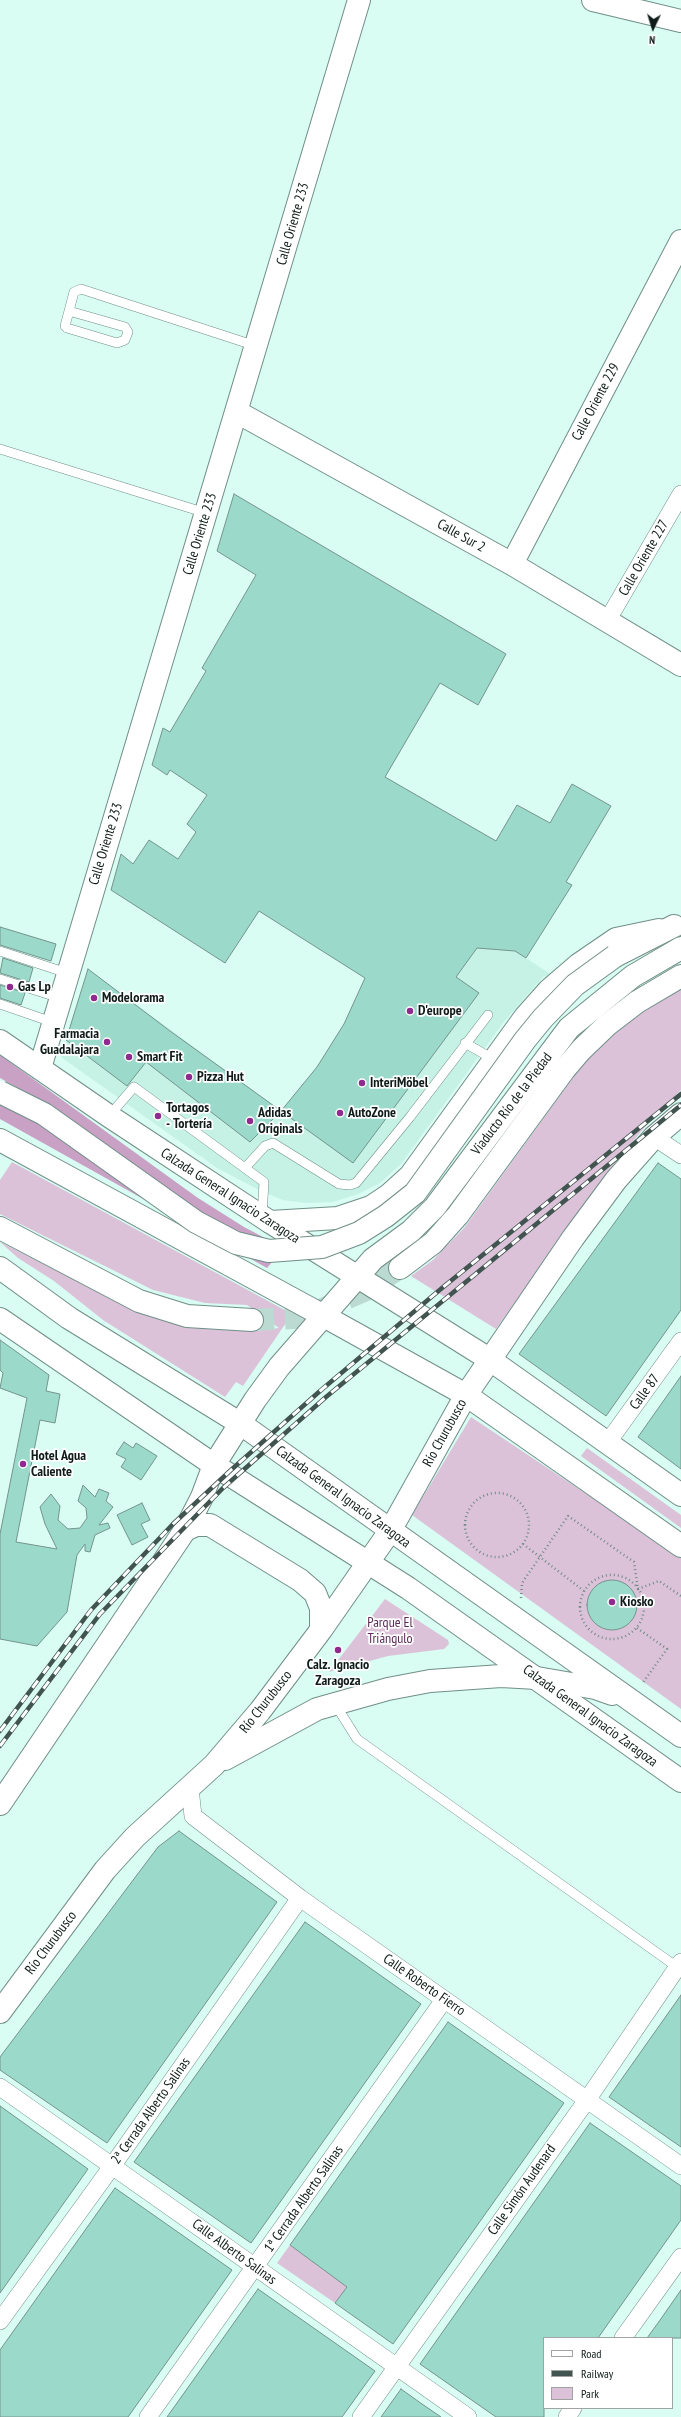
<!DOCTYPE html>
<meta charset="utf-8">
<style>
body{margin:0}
#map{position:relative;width:681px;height:2417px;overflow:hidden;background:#d9fcf3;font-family:"PT Sans Narrow",sans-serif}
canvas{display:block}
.legend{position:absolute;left:543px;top:2337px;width:130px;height:72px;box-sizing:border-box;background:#fff;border:1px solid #9fa4a3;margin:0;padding:5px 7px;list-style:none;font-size:12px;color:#0e1b18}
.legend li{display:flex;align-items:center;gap:8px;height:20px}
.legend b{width:20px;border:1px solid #9fa4a3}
.north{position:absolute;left:633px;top:8px;width:40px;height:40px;-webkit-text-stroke:3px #fff;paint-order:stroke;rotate:184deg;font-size:11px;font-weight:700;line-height:16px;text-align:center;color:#0e1b18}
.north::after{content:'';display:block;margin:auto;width:14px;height:18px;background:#0e1b18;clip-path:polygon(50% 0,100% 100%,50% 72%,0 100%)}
</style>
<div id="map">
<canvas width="681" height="2417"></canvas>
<ul class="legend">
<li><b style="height:5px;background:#fff"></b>Road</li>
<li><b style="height:5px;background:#425450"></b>Railway</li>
<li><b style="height:11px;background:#dbc2d9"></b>Park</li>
</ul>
<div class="north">N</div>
</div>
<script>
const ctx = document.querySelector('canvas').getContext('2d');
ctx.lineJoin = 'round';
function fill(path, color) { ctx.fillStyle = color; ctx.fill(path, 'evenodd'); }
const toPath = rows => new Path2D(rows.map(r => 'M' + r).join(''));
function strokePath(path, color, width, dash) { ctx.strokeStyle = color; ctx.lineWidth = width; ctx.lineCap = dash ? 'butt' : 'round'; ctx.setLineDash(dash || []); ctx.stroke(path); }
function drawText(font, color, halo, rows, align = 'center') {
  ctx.font = font + ' "PT Sans Narrow",sans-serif'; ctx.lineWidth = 3.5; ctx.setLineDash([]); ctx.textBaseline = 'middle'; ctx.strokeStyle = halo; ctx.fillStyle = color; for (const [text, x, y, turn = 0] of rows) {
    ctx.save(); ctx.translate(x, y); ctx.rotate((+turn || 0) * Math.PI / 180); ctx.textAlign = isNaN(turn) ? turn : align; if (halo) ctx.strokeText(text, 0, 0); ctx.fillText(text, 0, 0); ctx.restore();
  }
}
const built = toPath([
 [426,941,515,951,552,975,549,978,544,976,503,1023,401,1164,380,1183,358,1194,333,1202,306,1203,283,1200,261,1191,217,1168,61,1057,88,969,281,1111,317,1067,344,1024,365,978,385,955]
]);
const green = toPath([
 [681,985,681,1090,643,1129,611,1168,496,1329,411,1276,433,1260,464,1228,588,1057,618,1027],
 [12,1162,292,1314,243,1386,236,1382,225,1397,103,1320,54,1281,18,1258,0,1242,145,1315,177,1324,206,1329,254,1331,279,1328,247,1305,205,1303,153,1290,0,1214,0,1180],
 [471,1417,681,1557,681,1709,412,1515],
 [587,1448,681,1515,681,1528,581,1456],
 [385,1599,448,1640,449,1644,444,1649,388,1656,329,1672],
 [290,2245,348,2286,335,2303,277,2263]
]);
const forest = toPath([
 [0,1055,198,1198,244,1227,282,1247,273,1261,267,1268,0,1119,0,1101,47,1104,0,1078]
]);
const building = toPath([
 [234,494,506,654,478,705,440,683,385,777,496,841,517,805,550,823,572,784,611,806,566,882,572,885,526,958,515,951,477,948,456,977,479,993,353,1163,281,1111,317,1067,344,1024,365,978,259,911,225,963,111,890,121,854,133,864,149,840,178,859,196,832,187,824,207,795,170,770,167,775,152,765,163,728,170,732,206,671,202,668,256,575,217,551,234,494],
 [0,927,56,944,51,961,0,945,0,927],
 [3,958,33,968,29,982,0,973,3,958],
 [88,969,170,1031,281,1111,250,1142,146,1062,127,1086,66,1040,88,969],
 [0,985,25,993,21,1005,0,998,0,985],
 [658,1163,681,1179,681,1310,606,1416,519,1354,658,1163],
 [0,1340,49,1375,46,1391,60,1394,55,1423,40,1420,16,1542,57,1549,45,1524,40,1507,51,1494,60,1506,58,1520,68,1529,80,1528,87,1518,86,1508,78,1501,83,1485,95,1497,99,1489,109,1493,106,1501,113,1507,99,1525,108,1523,110,1528,95,1535,90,1552,85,1551,85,1544,77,1555,67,1612,37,1646,0,1639,0,1534,27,1398,0,1388,3,1373,0,1370,0,1340],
 [681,1376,681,1469,638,1437,681,1376],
 [124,1442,133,1448,136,1443,157,1456,141,1480,121,1467,126,1459,116,1454,124,1442],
 [142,1503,150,1520,141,1524,148,1537,132,1545,117,1515,142,1503],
 '587 1605a25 25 0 1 1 50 0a25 25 0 1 1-50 0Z',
 [179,1831,277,1902,107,2143,0,2070,0,2057,158,1847,179,1831],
 [305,1922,421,2004,251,2243,134,2162,305,1922],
 [681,1995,681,2147,609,2097,681,1995],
 [448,2022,564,2103,393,2344,335,2303,347,2287,290,2245,448,2022],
 [0,2106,88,2169,0,2293,0,2106],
 [590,2123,681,2186,681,2220,598,2338,544,2338,544,2417,496,2417,420,2364,590,2123],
 [115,2188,232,2270,128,2417,0,2417,0,2350,115,2188],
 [258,2289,375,2371,342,2417,167,2417,258,2289],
 [681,2290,681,2338,647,2338,658,2323,681,2290],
 [401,2389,422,2404,441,2417,381,2417,401,2389]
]);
const motorwayTunnel = toPath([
 [252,1320,294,1318,311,1314,364,1291,400,1268]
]);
const path = toPath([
 '465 1525a32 32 0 1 1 64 0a32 32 0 1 1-64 0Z',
 [523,1544,584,1591],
 '580 1607a32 32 0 1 1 64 0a32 32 0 1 1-64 0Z',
 [521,1598,522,1583,568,1516,634,1562,638,1589,659,1581,681,1596],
 [637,1628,667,1649,642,1684]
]);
const service = toPath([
 [69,311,125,327,128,332,125,340,117,343,67,328,65,326,69,311,74,292,81,289,256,346],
 [0,449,206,513],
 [0,951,67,973],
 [0,979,60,998],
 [0,1004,52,1022],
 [465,1043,493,1059],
 [109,1116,134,1087,264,1182,262,1216],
 [245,1168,265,1146,273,1143,339,1184,350,1185,356,1183,410,1117,488,1015],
 [335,1704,357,1739,677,1967]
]);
const minor = toPath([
 [607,621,681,494],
 [654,1137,681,1155],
 [608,1442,681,1341],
 [190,1788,193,1816,300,1898,681,2166],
 [0,2087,468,2417],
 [0,2321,113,2165,300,1898],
 [623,2338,681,2257],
 [148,2417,444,2000],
 [361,2417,587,2100,681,1962],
 [567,2417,573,2408]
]);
const tertiary = toPath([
 [593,0,681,21],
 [237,412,512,564,681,665],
 [512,564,681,241],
 [40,1068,359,0]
]);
const secondary = toPath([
 [0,1041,109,1116,270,1222,489,1359,681,1495],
 [0,1319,214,1465,408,1588,681,1781]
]);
const primary = toPath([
 [270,1222,338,1218,371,1207,389,1195,410,1176,525,1017,549,990,578,965,616,939,659,930],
 [322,1315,466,1395,681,1546],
 [241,1424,681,1736],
 [185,1530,196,1525,210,1525,300,1580,315,1593,321,1608,321,1630],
 [225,1759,317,1709,388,1689,430,1681,501,1676,537,1678,595,1688,612,1694],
 [0,1804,185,1530,202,1497,214,1465,255,1400,279,1367,373,1259,411,1231,435,1207,569,1028,633,976,681,948],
 [0,2012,105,1870,135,1837,214,1765,260,1711,321,1630,390,1531,466,1395,573,1238,616,1180,654,1137,681,1114]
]);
const motorway = toPath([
 [615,956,674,926],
 [0,1140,322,1315],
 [0,1228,139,1301,187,1316,252,1320],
 [0,1268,69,1318,241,1424],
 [400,1268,433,1243,458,1215,564,1070,581,1050,607,1025,637,1002,681,976]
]);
const rail = toPath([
 [0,1731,91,1610,173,1524,231,1470,320,1391,442,1288,681,1094],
 [0,1746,100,1614,223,1488,326,1397,681,1105]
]);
const motorwayBridge = toPath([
 [0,1092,44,1114,196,1222,236,1243,269,1251,322,1247,359,1233,386,1216,415,1193,525,1040,543,1018,575,985,615,956]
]);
const markers = [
 [10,987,4,"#912a8f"],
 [94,998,4,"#912a8f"],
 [410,1011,4,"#912a8f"],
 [107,1042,4,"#912a8f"],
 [129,1057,4,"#912a8f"],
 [189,1077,4,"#912a8f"],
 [362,1083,4,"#912a8f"],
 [340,1113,4,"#912a8f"],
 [158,1116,4,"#912a8f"],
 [250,1121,4,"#912a8f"],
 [23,1464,4,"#912a8f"],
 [612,1602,4,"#912a8f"],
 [338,1650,4,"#912a8f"]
];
const streetNames = [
 ["Calle Oriente 233",293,224,-74],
 ["Calle Oriente 229",596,402,-62],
 ["Calle Oriente 233",200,534,-73],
 ["Calle Sur 2",461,536,29],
 ["Calle Oriente 227",644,558,-60],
 ["Calle Oriente 233",106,844,-73],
 ["Viaducto Río de la Piedad",512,1104,-53],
 ["Calzada General Ignacio Zaragoza",230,1196,33],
 ["Calle 87",645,1392,-54],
 ["Río Churubusco",445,1433,-61],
 ["Calzada General Ignacio Zaragoza",343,1497,36],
 ["Río Churubusco",266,1702,-52],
 ["Calzada General Ignacio Zaragoza",590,1716,36],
 ["Río Churubusco",51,1943,-53],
 ["Calle Roberto Fierro",424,1985,35],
 ["2ª Cerrada Alberto Salinas",151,2111,-55],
 ["Calle Simón Audenard",522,2190,-55],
 ["1ª Cerrada Alberto Salinas",304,2199,-55],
 ["Calle Alberto Salinas",234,2252,36]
];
const poiNames = [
 ["Gas Lp",18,987],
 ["Modelorama",102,998],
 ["D'europe",418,1011],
 ["Farmacia",99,1034,"right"],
 ["Guadalajara",99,1050,"right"],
 ["Smart Fit",137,1057],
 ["Pizza Hut",197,1077],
 ["InteriMöbel",370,1083],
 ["Tortagos",166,1108],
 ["- Tortería",166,1124],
 ["Adidas",258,1113],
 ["Originals",258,1129],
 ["AutoZone",348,1113],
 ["Hotel Agua",31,1456],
 ["Caliente",31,1472],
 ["Kiosko",620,1602],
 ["Calz. Ignacio",338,1665,"center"],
 ["Zaragoza",338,1681,"center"]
];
const parkNames = [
 ["Parque El",390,1623],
 ["Triángulo",390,1639]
];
fill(built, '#c6f2e6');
fill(green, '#dbc2d9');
fill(forest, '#c8a1c5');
fill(building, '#9bdacb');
strokePath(building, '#74948c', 1);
strokePath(motorwayTunnel, '#bbdad2', 22, [22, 11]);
strokePath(service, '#708f87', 10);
strokePath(minor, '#708f87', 18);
strokePath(tertiary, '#708f87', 24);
strokePath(secondary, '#708f87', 24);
strokePath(primary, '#708f87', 24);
strokePath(motorway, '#708f87', 24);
strokePath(path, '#738b85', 2.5, [1, 3]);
strokePath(service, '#fff', 9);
strokePath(minor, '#fff', 17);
strokePath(tertiary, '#fff', 22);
strokePath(secondary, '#fff', 22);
strokePath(primary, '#fff', 22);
strokePath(motorway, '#fff', 22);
strokePath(rail, '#425450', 4.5);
strokePath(rail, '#fff', 3, [9]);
strokePath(motorwayBridge, '#708f87', 24, []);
strokePath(motorwayBridge, '#fff', 22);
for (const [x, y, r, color] of markers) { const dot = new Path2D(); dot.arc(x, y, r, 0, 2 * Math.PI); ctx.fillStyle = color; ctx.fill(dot); strokePath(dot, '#fff', 1.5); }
drawText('14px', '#0e1b18', '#fff', streetNames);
drawText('bold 14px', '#0e1b18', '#fff', poiNames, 'left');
drawText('14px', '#5c2b5a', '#fff', parkNames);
</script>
